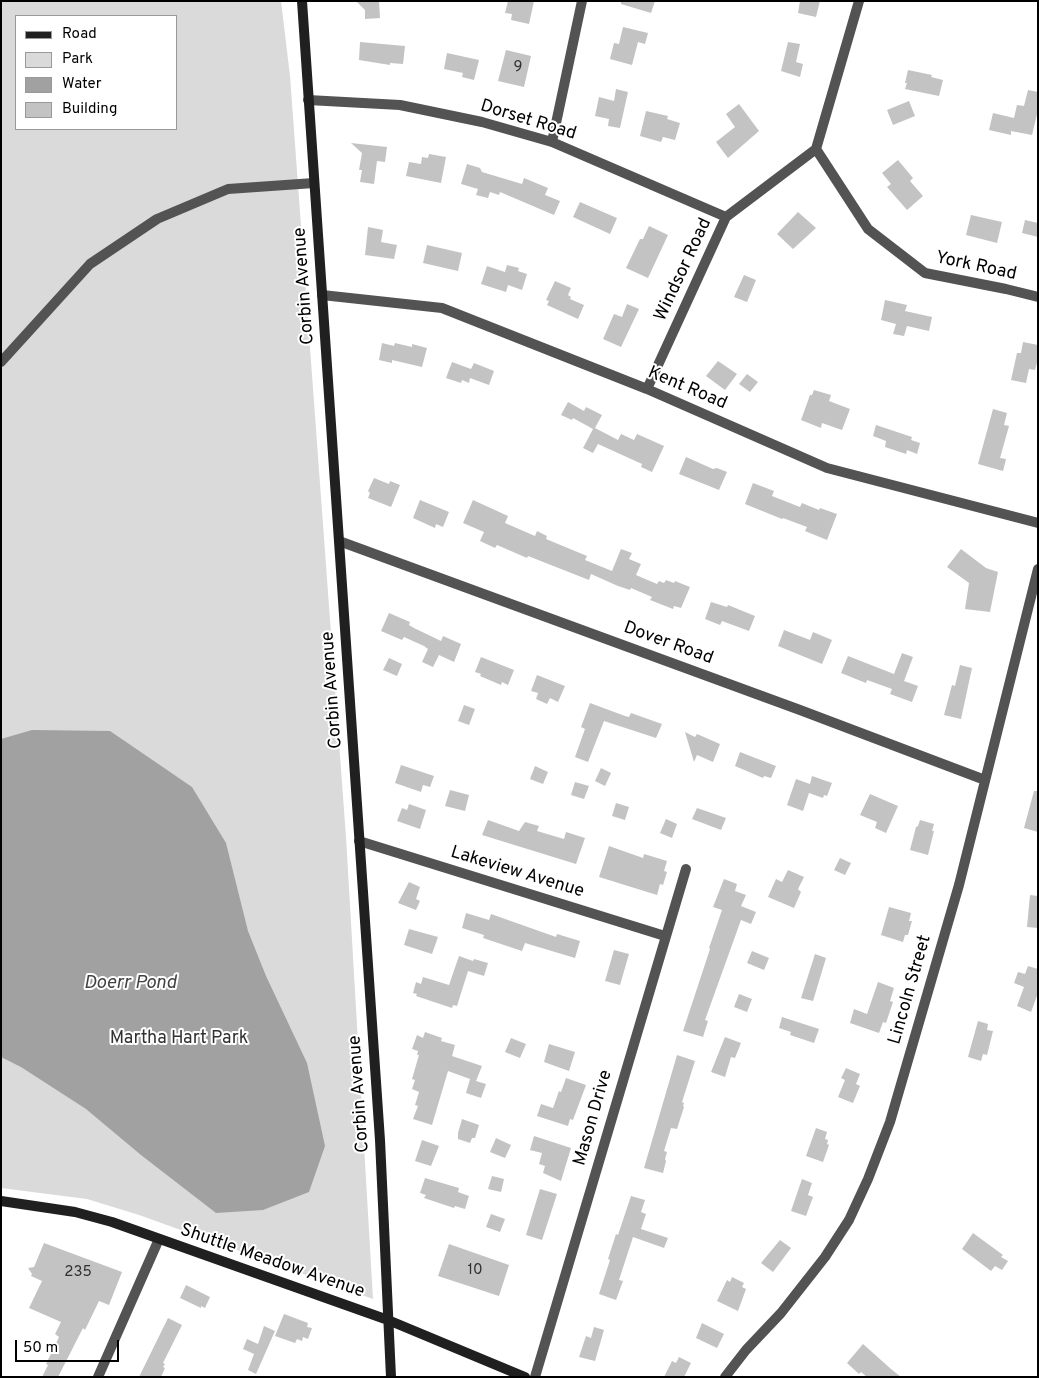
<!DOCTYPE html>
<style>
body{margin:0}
#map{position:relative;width:1039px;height:1378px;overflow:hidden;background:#fff;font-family:Overpass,sans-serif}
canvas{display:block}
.frame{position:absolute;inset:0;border:2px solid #000;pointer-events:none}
.legend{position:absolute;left:15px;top:15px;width:162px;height:115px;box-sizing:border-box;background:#fff;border:1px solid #999;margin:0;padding:6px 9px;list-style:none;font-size:15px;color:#000}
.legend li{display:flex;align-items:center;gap:10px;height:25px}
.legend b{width:25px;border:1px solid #999}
.scale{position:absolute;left:15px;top:1340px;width:104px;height:22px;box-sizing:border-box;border:2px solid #000;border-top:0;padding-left:6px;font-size:15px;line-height:18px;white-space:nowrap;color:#000;-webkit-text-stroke:4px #fff;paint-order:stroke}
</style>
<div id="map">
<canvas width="1039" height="1378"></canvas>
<div class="frame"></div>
<ul class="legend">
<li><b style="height:6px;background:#202020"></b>Road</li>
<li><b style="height:14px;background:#dadada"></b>Park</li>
<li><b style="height:14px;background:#a1a1a1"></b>Water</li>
<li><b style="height:14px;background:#c3c3c3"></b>Building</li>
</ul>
<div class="scale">50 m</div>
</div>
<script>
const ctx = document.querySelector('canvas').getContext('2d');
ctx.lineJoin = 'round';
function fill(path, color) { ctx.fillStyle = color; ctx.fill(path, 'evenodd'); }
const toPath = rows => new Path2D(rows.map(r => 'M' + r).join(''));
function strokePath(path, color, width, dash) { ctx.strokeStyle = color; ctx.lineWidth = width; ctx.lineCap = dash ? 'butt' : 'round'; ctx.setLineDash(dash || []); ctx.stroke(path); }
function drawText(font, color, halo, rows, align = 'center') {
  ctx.font = font + ' Overpass,sans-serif'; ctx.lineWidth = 4; ctx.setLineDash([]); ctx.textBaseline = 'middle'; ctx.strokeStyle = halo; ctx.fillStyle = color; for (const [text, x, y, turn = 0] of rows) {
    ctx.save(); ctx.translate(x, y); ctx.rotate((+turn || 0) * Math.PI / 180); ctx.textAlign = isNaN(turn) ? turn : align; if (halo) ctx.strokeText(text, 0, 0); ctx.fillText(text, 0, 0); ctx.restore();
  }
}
const green = toPath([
 [1,1,281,1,290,76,346,837,373,1299,139,1215,87,1199,1,1188],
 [16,16,176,16,176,129,16,129]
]);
const water = toPath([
 [32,730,110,731,192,787,226,843,248,931,266,976,307,1063,325,1146,309,1192,263,1210,216,1213,141,1155,86,1109,21,1067,1,1057,1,739]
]);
const building = toPath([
 [356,1,379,1,380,18,365,19,365,10],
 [508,1,534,1,529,24,511,20,512,14,505,13],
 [621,1,655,1,651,13,621,4],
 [800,1,820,1,816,17,798,13],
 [623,27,648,33,645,44,638,42,632,65,610,59,614,43,619,44],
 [360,42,405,46,403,64,390,63,390,65,359,60],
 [788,42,800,44,796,62,803,64,800,77,781,71],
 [506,50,531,56,524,87,498,81],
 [447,53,479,60,474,80,462,77,463,73,444,69],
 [908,70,932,75,931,77,943,80,939,96,905,89,907,83,905,83],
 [616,89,628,92,620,128,608,126,609,119,595,116,599,97,614,101],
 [1028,90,1038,92,1038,110,1032,135,1011,131,1011,135,989,130,993,113,1014,118,1017,105,1024,106],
 [909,101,915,116,893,125,887,110],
 [739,104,759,131,728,158,716,142,735,127,726,114],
 [646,111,668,116,667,119,680,123,675,140,663,137,661,142,640,136],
 [351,143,387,147,385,162,377,161,374,184,360,182,362,170,359,170,362,153],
 [429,154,446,157,441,183,406,176,409,162,421,164,422,157,428,158],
 [898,160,913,178,910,181,923,196,907,210,887,187,891,184,882,173],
 [467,164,480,168,482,172,522,184,524,178,548,188,545,195,560,201,554,215,500,192,499,195,490,192,488,198,476,195,478,189,461,184],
 [580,202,617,218,610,234,573,217],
 [798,212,816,228,793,249,777,234],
 [971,215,1002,222,997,243,966,235],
 [1025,220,1038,223,1038,237,1022,233],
 [649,226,668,235,648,278,626,268,640,239,643,239],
 [368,227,383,230,381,242,397,245,394,259,365,255],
 [427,245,462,253,458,271,423,263],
 [507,265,519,268,518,271,527,274,522,290,508,285,506,292,481,284,487,266,505,272],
 [744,275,756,280,747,302,734,297],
 [555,281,571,288,568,295,571,297,570,299,584,305,578,319,547,305,549,301,546,300],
 [885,300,907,305,905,311,932,317,929,331,907,326,904,336,893,334,896,324,881,320],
 [627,304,639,309,621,347,603,339,614,314,622,317],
 [1023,342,1038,345,1038,359,1035,370,1029,369,1026,383,1011,380,1017,353,1021,353],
 [382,343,394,346,395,343,412,347,412,344,427,348,422,367,392,360,392,363,379,360],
 [718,361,737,374,725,390,706,376],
 [452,362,471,369,474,363,494,371,489,385,470,378,469,383,462,380,461,383,446,378],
 [747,374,758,382,750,392,739,384],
 [814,390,831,395,829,401,850,409,842,430,822,423,821,428,801,420,810,395,812,395],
 [568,402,584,411,586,407,602,415,595,428,618,440,621,434,634,440,637,434,664,446,652,472,641,467,642,464,598,444,593,453,583,448,593,429,573,418,572,420,561,415],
 [993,409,1007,413,1004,425,1009,426,1000,458,1006,459,1003,471,978,464],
 [876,425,912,437,911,440,920,443,917,454,907,450,906,454,885,447,886,441,873,436],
 [686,457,713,469,717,468,727,472,719,490,679,474],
 [374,478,389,484,390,481,400,485,391,507,368,498,370,493,368,491],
 [753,483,774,491,772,496,800,507,802,503,819,510,820,508,837,514,827,540,805,531,807,527,783,518,782,519,745,504],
 [420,500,449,512,443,527,436,524,435,528,413,518],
 [473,500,508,516,505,523,535,536,537,531,547,536,546,539,587,556,585,560,612,571,621,549,632,553,629,559,641,564,636,575,657,584,659,581,664,583,666,580,674,583,675,581,690,587,681,608,674,606,673,609,650,600,652,597,631,588,630,590,618,586,591,574,589,580,528,556,527,558,497,545,495,548,480,541,484,532,463,523],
 [961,549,986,568,998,572,990,612,965,609,969,583,947,567],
 [711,602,727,607,728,605,755,616,749,631,722,621,720,625,705,619],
 [389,613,410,622,409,625,414,628,441,641,443,636,461,644,454,662,439,655,433,667,422,662,428,649,424,646,404,637,402,640,381,631],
 [784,630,810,640,813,632,832,640,822,664,778,646],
 [902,653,913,657,904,681,918,686,912,702,890,694,892,689,867,680,866,683,841,673,848,656,894,674],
 [481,657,514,670,508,685,502,682,501,685,480,676,481,674,475,672],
 [389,658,402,664,397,676,383,670],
 [960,665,972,668,961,719,944,715,952,685,955,686],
 [537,675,565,686,558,702,550,698,547,704,536,699,538,693,531,691],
 [590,703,625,716,629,717,631,713,662,724,656,738,604,721,588,762,575,757,585,729,581,727],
 [464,705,475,709,469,725,458,721],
 [685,732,695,737,697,734,720,744,713,762,697,755,694,762],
 [740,752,776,766,771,778,764,776,763,778,735,766],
 [401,765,434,776,430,787,423,785,421,792,395,783],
 [535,766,548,772,543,784,530,779],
 [601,768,611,773,605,786,595,781],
 [812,776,832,783,827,796,824,795,823,798,809,793,803,811,787,805,796,779,810,784],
 [575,782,589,786,584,799,571,795],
 [450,790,469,795,465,811,445,806],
 [1034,791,1038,791,1038,832,1024,828],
 [870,794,898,806,886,833,875,828,877,822,860,815],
 [616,803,629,807,625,820,612,816],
 [409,804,426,810,420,829,397,821,402,808,407,810],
 [697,808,726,818,721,830,692,819],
 [666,819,677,824,672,838,660,833],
 [488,820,519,831,525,822,539,826,537,831,564,839,566,832,585,838,576,864,482,835],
 [920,820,934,824,932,831,934,831,928,855,910,850,916,827,918,826],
 [609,846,643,858,644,854,667,861,664,871,667,872,663,885,660,884,657,895,599,877],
 [840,858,851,863,845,875,834,870],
 [788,870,804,877,798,889,801,892,794,908,768,897,776,879,782,882],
 [724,879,737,884,735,891,746,895,741,906,756,912,751,924,741,920,705,1020,708,1021,703,1037,683,1031,710,949,709,948,722,910,713,907],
 [409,882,420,887,416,899,420,901,416,910,398,903],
 [1030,895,1038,896,1038,928,1027,927],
 [889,907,911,913,909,921,912,921,908,935,905,935,903,942,881,935],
 [466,913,489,920,491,914,556,937,557,934,580,941,575,958,525,943,522,951,483,938,484,935,462,928],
 [409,929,438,937,432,954,404,945],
 [614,950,629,954,620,985,605,981],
 [752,951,769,958,764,970,747,963],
 [815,954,826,958,813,1001,801,998],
 [459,956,473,961,474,959,488,963,484,976,468,971,457,1006,453,1005,452,1008,416,996,417,994,413,993,416,982,421,984,423,977,449,985],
 [1028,966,1038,969,1038,993,1031,1012,1017,1006,1024,987,1014,983,1018,972,1025,974],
 [878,982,894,988,890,1001,893,1002,886,1023,883,1022,879,1033,850,1023,854,1009,867,1014],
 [739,994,752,999,747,1012,734,1007],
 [782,1017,819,1029,814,1043,790,1035,791,1032,779,1028],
 [978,1021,988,1024,987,1030,993,1031,987,1055,983,1054,981,1061,968,1057],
 [425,1032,442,1038,441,1041,455,1045,452,1056,482,1066,476,1081,486,1084,481,1098,466,1093,470,1079,448,1071,432,1125,413,1119,418,1106,415,1105,419,1092,412,1089,415,1080,412,1079,419,1055,417,1055,418,1051,412,1049,417,1035,423,1038],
 [725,1037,741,1043,735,1058,731,1057,725,1077,711,1072],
 [511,1038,526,1044,520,1058,505,1052],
 [549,1044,575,1052,569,1071,544,1062],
 [677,1055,695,1061,682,1102,684,1103,683,1106,684,1107,677,1129,671,1128,664,1151,667,1152,665,1159,666,1161,663,1173,644,1168],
 [846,1068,860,1074,856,1084,860,1086,853,1103,838,1097,845,1080,841,1078],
 [566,1078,586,1085,573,1120,570,1119,568,1126,537,1116,541,1104,553,1108,559,1091,561,1092],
 [462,1119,479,1125,475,1138,472,1138,470,1143,458,1139,458,1133],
 [816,1128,827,1132,825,1139,828,1140,827,1144,829,1145,823,1162,806,1156],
 [534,1136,571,1148,561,1181,543,1173,545,1166,539,1164,542,1153,530,1150],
 [496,1138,511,1145,505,1158,490,1152],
 [422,1140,439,1146,431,1166,415,1161],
 [492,1176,504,1179,501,1192,488,1189],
 [425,1178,459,1188,458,1192,469,1196,465,1209,455,1206,454,1208,424,1198,426,1195,420,1193],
 [802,1179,812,1183,808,1195,813,1197,806,1216,791,1211],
 [540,1189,557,1194,542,1240,526,1235],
 [631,1196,645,1200,641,1212,646,1214,641,1229,668,1238,664,1248,633,1237,619,1280,623,1281,616,1300,599,1294,610,1260,608,1259,616,1234,618,1235],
 [491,1214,505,1219,500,1232,486,1227],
 [973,1233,1003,1255,1001,1257,1008,1261,1002,1270,995,1266,991,1271,962,1249],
 [780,1240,791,1248,773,1272,761,1263],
 [44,1243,122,1272,109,1305,99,1301,85,1330,83,1328,58,1377,42,1377,48,1365,46,1364,59,1337,55,1334,61,1322,29,1308,42,1281,31,1276,32,1274,28,1268,34,1267],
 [449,1244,509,1265,499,1296,438,1276],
 [732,1277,744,1283,742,1287,746,1289,738,1311,717,1301,727,1280,730,1282],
 [186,1285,210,1297,205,1308,201,1306,201,1308,180,1298],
 [284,1314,308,1323,307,1327,312,1328,308,1339,303,1337,302,1341,297,1339,295,1343,275,1336],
 [168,1318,182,1325,163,1363,165,1364,163,1367,165,1368,161,1377,139,1377],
 [702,1323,724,1334,717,1348,696,1338],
 [264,1326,275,1331,256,1374,248,1370,254,1354,243,1349,247,1339,258,1344],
 [594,1327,604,1330,595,1361,579,1357,586,1336,591,1338],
 [863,1344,891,1369,901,1377,867,1377,861,1372,859,1374,847,1363],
 [679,1357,691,1363,684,1377,664,1377,672,1361,676,1363]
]);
const street = toPath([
 [308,100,400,105,482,122,552,142,726,217],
 [552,142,582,1],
 [816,149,868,229,925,273,1006,289,1038,297],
 [322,295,442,308,647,389,827,468,1038,523],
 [1,362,90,264,157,219,228,189,314,183],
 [647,389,726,217,816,149,859,1],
 [339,541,800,710,985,780],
 [359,841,665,936],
 [98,1377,159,1239],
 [535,1377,686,869],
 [725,1377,746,1350,781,1313,825,1257,849,1220,868,1179,890,1122,959,885,1038,569]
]);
const secondary = toPath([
 [302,1,380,1140,391,1377],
 [1,1201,75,1212,112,1222,388,1320,525,1377]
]);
const numberNames = [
 ["9",518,68],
 ["10",475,1271],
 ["235",78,1273]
];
const streetNames = [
 ["Dorset Road",528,121,17],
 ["York Road",976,267,12],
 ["Windsor Road",684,270,-65],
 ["Corbin Avenue",305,286,-94],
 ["Kent Road",687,389,23],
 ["Dover Road",668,644,20],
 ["Corbin Avenue",333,690,-94],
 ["Lakeview Avenue",517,873,17],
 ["Lincoln Street",911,990,-74],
 ["Corbin Avenue",360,1094,-94],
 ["Mason Drive",594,1118,-74],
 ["Shuttle Meadow Avenue",272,1262,19]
];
const parkNames = [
 ["Martha Hart Park",179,1039]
];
const waterNames = [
 ["Doerr Pond",130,984]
];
fill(green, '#dadada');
fill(water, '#a1a1a1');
fill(building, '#c3c3c3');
strokePath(street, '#535353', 10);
strokePath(secondary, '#202020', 10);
drawText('15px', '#313131', null, numberNames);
drawText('18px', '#000', '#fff', streetNames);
drawText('18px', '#313131', '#fff', parkNames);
drawText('italic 19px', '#424242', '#fff', waterNames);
</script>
